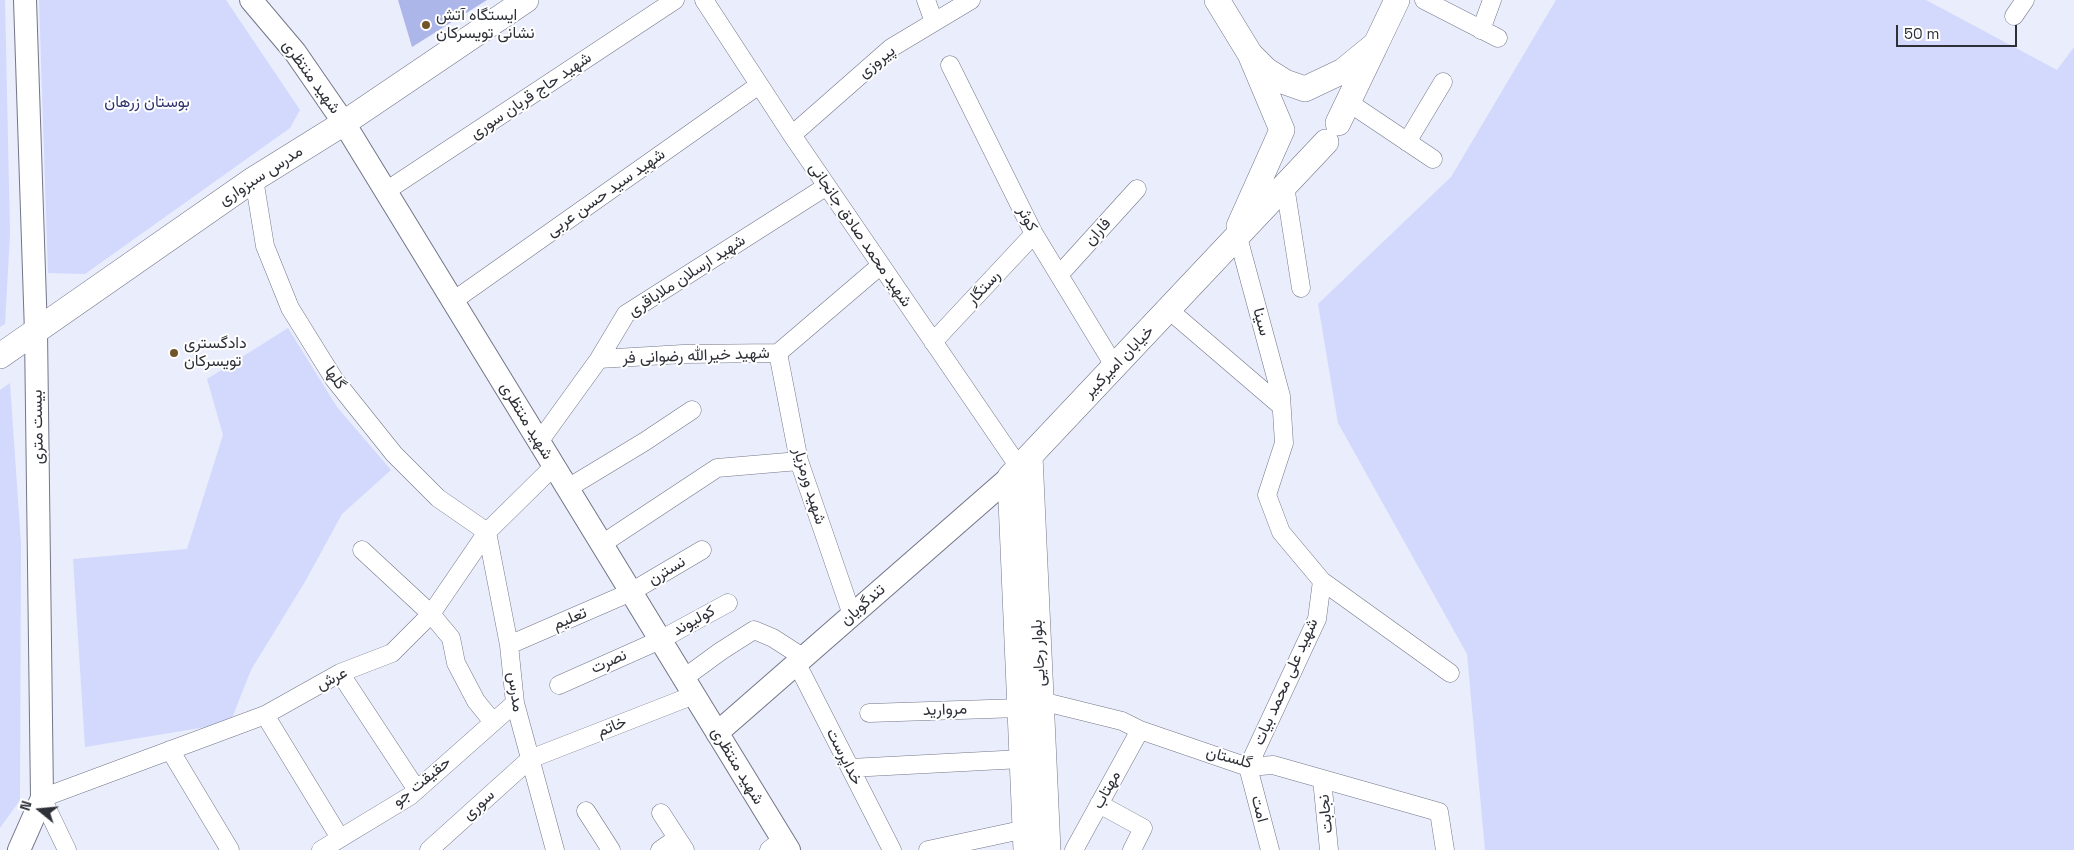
<!DOCTYPE html>
<meta charset="utf-8">
<style>
body{margin:0}
#map{position:relative;width:2074px;height:850px;overflow:hidden;background:#e9edfc;font-family:"Space Grotesk",sans-serif}
canvas{display:block}
.north{position:absolute;left:15px;top:785px;width:50px;height:50px;-webkit-text-stroke:4px #fff;paint-order:stroke;rotate:287deg;font-size:14px;font-weight:700;line-height:20px;text-align:center;color:#2e3037}
.north::after{content:'';display:block;margin:auto;width:18px;height:22px;background:#2e3037;clip-path:polygon(50% 0,100% 100%,50% 72%,0 100%)}
.scale{position:absolute;left:1896px;top:25px;width:121px;height:22px;box-sizing:border-box;border:2px solid #2e3037;border-top:0;padding-left:6px;font-size:15px;line-height:18px;white-space:nowrap;color:#2e3037;-webkit-text-stroke:4px #fff;paint-order:stroke}
</style>
<div id="map">
<canvas width="2074" height="850"></canvas>
<div class="north">N</div>
<div class="scale">50 m</div>
</div>
<script>
const ctx = document.querySelector('canvas').getContext('2d');
ctx.lineJoin = 'round';
function fill(path, color) { ctx.fillStyle = color; ctx.fill(path, 'evenodd'); }
const toPath = rows => new Path2D(rows.map(r => 'M' + r).join(''));
function strokePath(path, color, width, dash) { ctx.strokeStyle = color; ctx.lineWidth = width; ctx.lineCap = dash ? 'butt' : 'round'; ctx.setLineDash(dash || []); ctx.stroke(path); }
function drawText(font, color, halo, rows, align = 'center') {
  ctx.font = font + ' "Space Grotesk",Vazirmatn,sans-serif'; ctx.lineWidth = 4; ctx.setLineDash([]); ctx.textBaseline = 'middle'; ctx.strokeStyle = halo; ctx.fillStyle = color; for (const [text, x, y, turn = 0] of rows) {
    ctx.save(); ctx.translate(x, y); ctx.rotate((+turn || 0) * Math.PI / 180); ctx.textAlign = isNaN(turn) ? turn : align; if (halo) ctx.strokeText(text, 0, 0); ctx.fillText(text, 0, 0); ctx.restore();
  }
}
const green = toPath([
 [0,0,5,0,10,234,5,324,0,327],
 [39,0,226,0,300,110,290,128,85,274,48,273],
 [1556,0,1926,0,2057,70,2074,47,2074,850,1485,850,1467,654,1338,423,1318,304,1451,177],
 [288,328,337,407,391,470,342,514,306,580,251,670,230,723,85,747,73,559,187,549,223,435,207,379],
 [10,383,21,544,20,800,0,828,0,390]
]);
const building = toPath([
 [398,0,487,0,412,47]
]);
const minor = toPath([
 [704,0,792,135,1019,467],
 [926,0,934,22],
 [1424,0,1498,38],
 [2014,16,2025,0],
 [1481,30,1492,0],
 [950,65,1034,234,1115,367],
 [1348,102,1433,159],
 [792,135,891,48,971,0],
 [1407,142,1443,82],
 [254,179,265,246,290,308,334,379,394,454,438,498,487,532,509,645,515,703,555,850],
 [1285,186,1301,288],
 [386,191,675,0],
 [1238,237,1281,396,1284,443,1267,495,1281,532,1322,581,1317,619,1248,767,1270,850],
 [1059,275,1137,189],
 [453,301,759,85],
 [1169,310,1281,406],
 [933,342,1034,234],
 [778,353,799,461,852,615],
 [599,359,683,354,778,353,881,265],
 [539,442,599,359,626,314,827,186],
 [568,488,644,442,692,410],
 [602,544,717,468,799,461],
 [362,550,431,614,451,638,456,663,476,701,493,722],
 [1322,581,1450,673],
 [509,645,631,592,702,550],
 [797,664,892,850],
 [340,673,417,790],
 [684,678,721,651,754,630,773,638,804,658],
 [559,685,660,640,728,603],
 [1041,701,1122,721,1140,730,1248,767,1273,765,1439,812,1445,850],
 [869,713,1020,708],
 [265,715,340,838],
 [170,750,230,850],
 [850,768,1022,759],
 [1322,779,1329,850],
 [1099,804,1143,828,1132,850],
 [586,811,611,850],
 [661,813,685,850],
 [67,850,42,798,265,715,340,673,392,653,431,614,487,532,554,466],
 [321,850,410,796,515,703],
 [429,850,530,759,694,695],
 [660,850,677,838],
 [769,850,782,840],
 [928,850,1026,829],
 [1074,850,1140,730]
]);
const tertiary = toPath([
 [251,0,295,52,344,123,789,850],
 [717,733,1010,477],
 [19,850,42,798,36,332,25,0]
]);
const secondary = toPath([
 [1217,0,1250,54],
 [1376,44,1397,0],
 [1239,226,1282,130,1250,54,1266,70,1285,82,1305,89,1343,71,1376,44,1338,123],
 [0,356,254,179,344,123,526,0],
 [1030,456,1048,850],
 [1026,850,1010,477,1326,142]
]);
const markers = [
 [426,25,5,"#715428"],
 [174,353,5,"#715428"]
];
const poiNames = [
 ["ایستگاه آتش",436,16],
 ["نشانی تویسرکان",436,34],
 ["دادگستری",184,344],
 ["تویسرکان",184,362]
];
const streetNames = [
 ["پیروزی",877,62,-39],
 ["شهید منتظری",311,77,54],
 ["شهید حاج قربان سوری",531,96,-34],
 ["مدرس سبزواری",261,176,-33],
 ["شهید سید حسن عربی",606,193,-35],
 ["کوثر",1027,219,63],
 ["فاران",1098,232,-48],
 ["شهید محمد صادق جانجانی",860,235,56],
 ["شهید ارسلان ملاباقری",687,276,-33],
 ["رستگار",984,288,-47],
 ["سینا",1261,322,75],
 ["شهید خیرالله رضوانی فر",696,356,-2],
 ["خیابان امیرکبیر",1119,362,-46],
 ["گلها",335,378,55],
 ["شهید منتظری",526,421,59],
 ["بیست متری",38,427,-91],
 ["شهید ورمزیار",809,486,73],
 ["نسترن",667,571,-31],
 ["تندگویان",863,605,-41],
 ["تعلیم",570,619,-23],
 ["کولیوند",694,621,-29],
 ["بلوار رجایی",1039,653,-93],
 ["نصرت",609,662,-24],
 ["عرش",332,679,-26],
 ["شهید علی محمد بیات",1286,682,-66],
 ["مدرس",515,692,82],
 ["مروارید",945,710,-2],
 ["خاتم",612,727,-22],
 ["خداپرست",844,757,63],
 ["گلستان",1229,758,15],
 ["شهید منتظری",737,766,59],
 ["حقیقت جو",422,782,-39],
 ["مهتاب",1107,790,-61],
 ["سوری",479,805,-42],
 ["امت",1259,809,76],
 ["نجابت",1326,814,-96]
];
const parkNames = [
 ["بوستان زرهان",147,103]
];
fill(green, '#d2d9fc');
fill(building, '#adb6e9');
strokePath(minor, '#737687', 19);
strokePath(tertiary, '#737687', 24);
strokePath(secondary, '#737687', 26);
strokePath(minor, '#fff', 18);
strokePath(tertiary, '#fff', 22);
strokePath(secondary, '#fff', 25);
for (const [x, y, r, color] of markers) { const dot = new Path2D(); dot.arc(x, y, r, 0, 2 * Math.PI); ctx.fillStyle = color; ctx.fill(dot); strokePath(dot, '#fff', 2); }
drawText('16px', '#2e3037', '#fff', poiNames, 'left');
drawText('16px', '#2e3037', '#fff', streetNames);
drawText('16px', '#2e336f', '#fff', parkNames);
</script>
